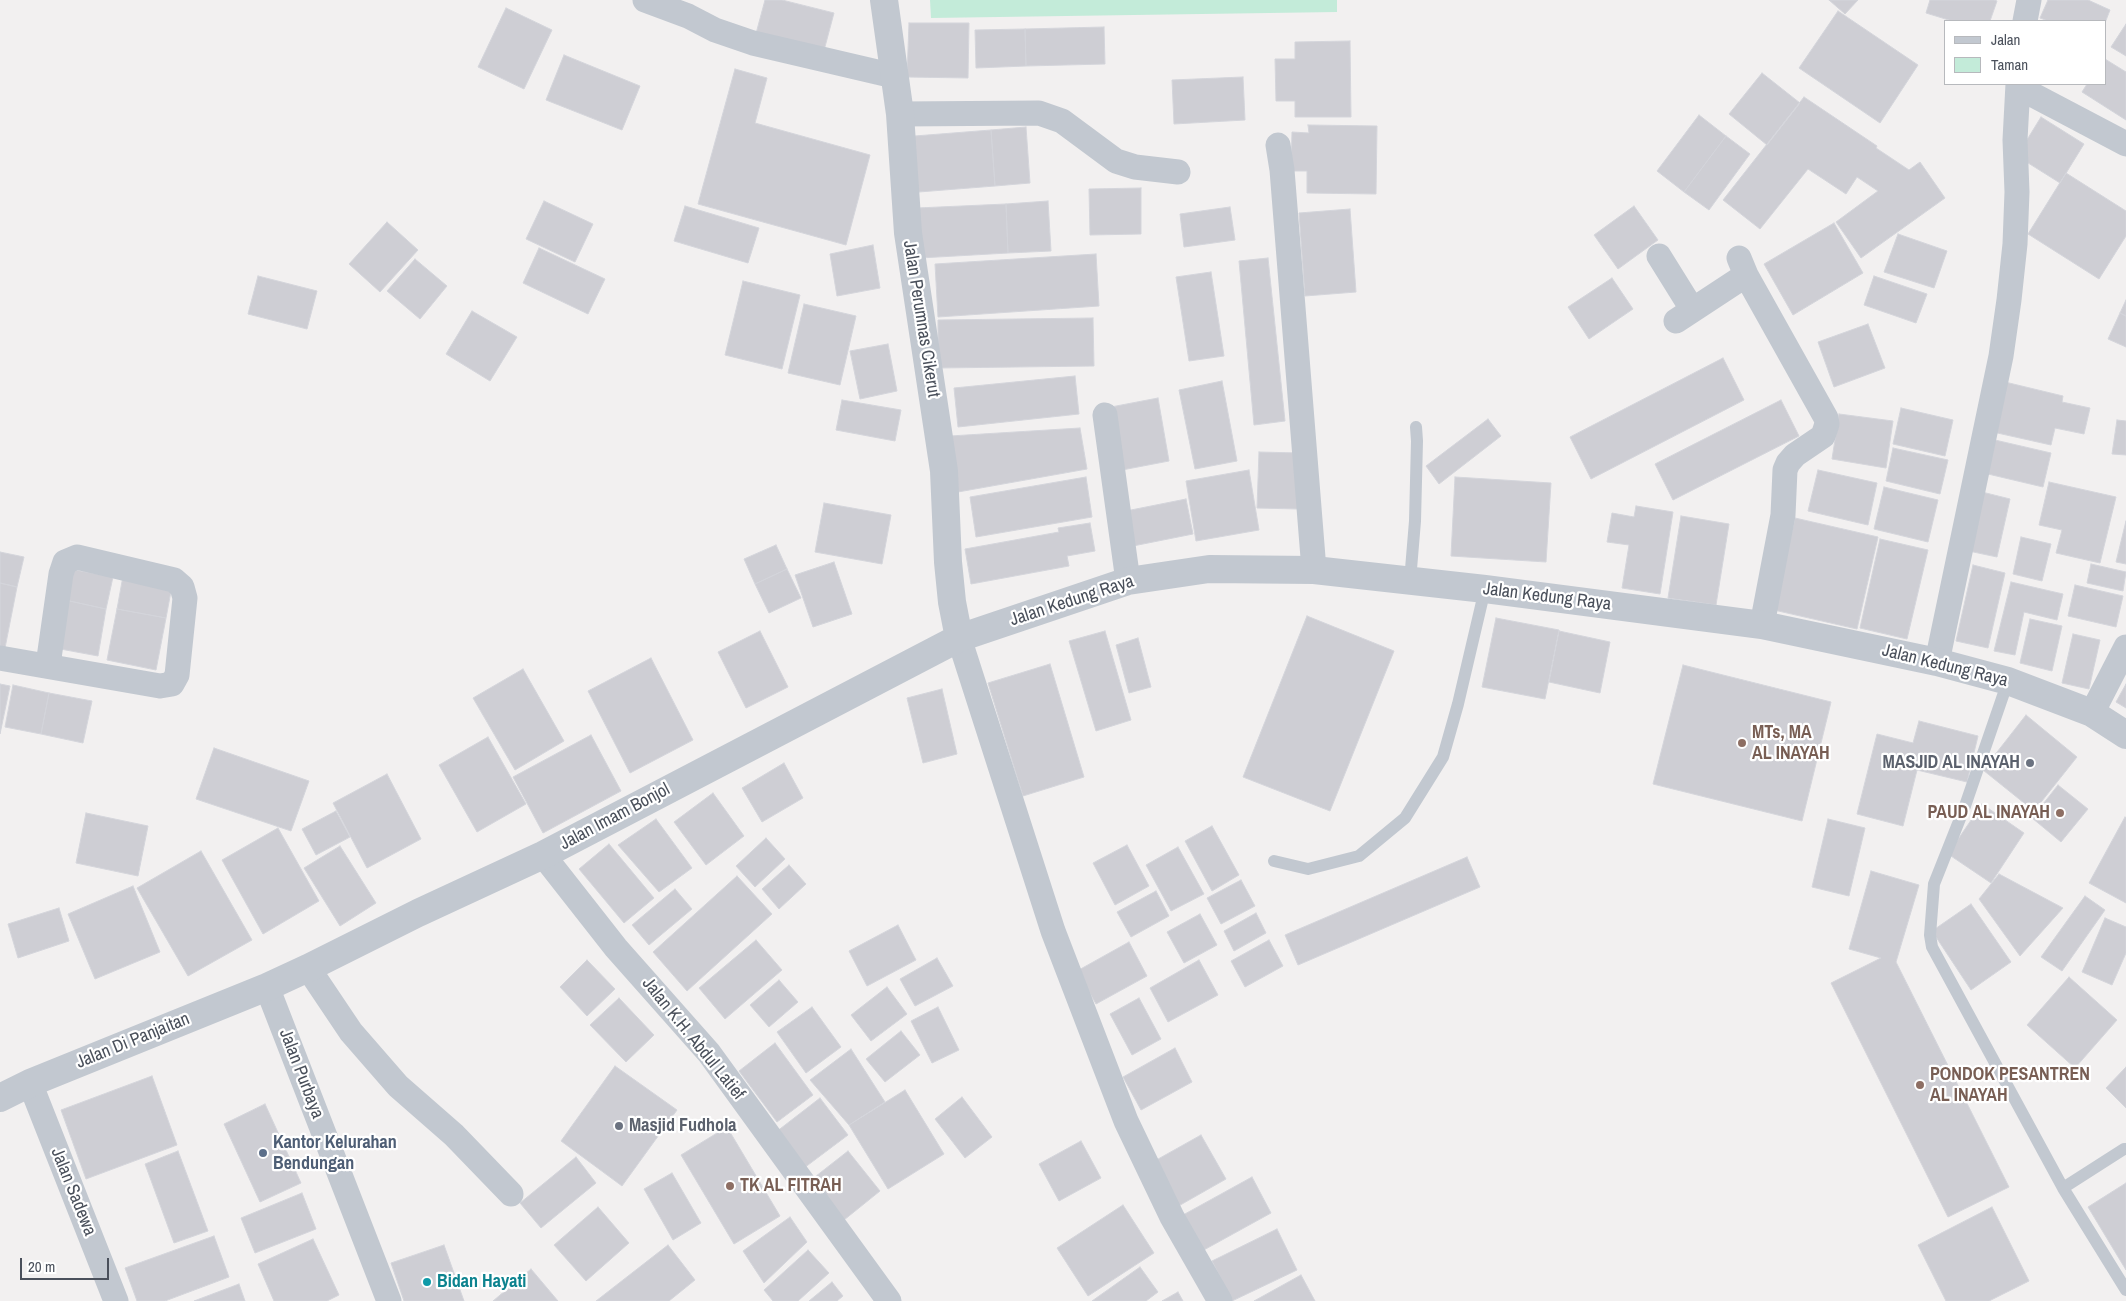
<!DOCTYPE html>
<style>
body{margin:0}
#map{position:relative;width:2126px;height:1301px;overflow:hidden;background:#f2f0f0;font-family:"Archivo Narrow",sans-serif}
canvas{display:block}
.legend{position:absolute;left:1944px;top:20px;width:162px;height:65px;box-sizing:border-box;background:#fff;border:1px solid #b7b9bd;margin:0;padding:6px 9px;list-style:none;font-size:15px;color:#4a505b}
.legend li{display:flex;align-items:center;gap:10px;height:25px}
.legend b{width:25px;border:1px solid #b7b9bd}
.scale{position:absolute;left:20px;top:1258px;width:89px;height:22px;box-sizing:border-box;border:2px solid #4a505b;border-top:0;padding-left:6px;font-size:15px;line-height:18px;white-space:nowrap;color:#4a505b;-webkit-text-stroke:4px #fff;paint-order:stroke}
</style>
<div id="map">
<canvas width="2126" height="1301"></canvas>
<ul class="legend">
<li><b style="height:6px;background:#c2c8d0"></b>Jalan</li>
<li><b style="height:14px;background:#c3ebd9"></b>Taman</li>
</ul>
<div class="scale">20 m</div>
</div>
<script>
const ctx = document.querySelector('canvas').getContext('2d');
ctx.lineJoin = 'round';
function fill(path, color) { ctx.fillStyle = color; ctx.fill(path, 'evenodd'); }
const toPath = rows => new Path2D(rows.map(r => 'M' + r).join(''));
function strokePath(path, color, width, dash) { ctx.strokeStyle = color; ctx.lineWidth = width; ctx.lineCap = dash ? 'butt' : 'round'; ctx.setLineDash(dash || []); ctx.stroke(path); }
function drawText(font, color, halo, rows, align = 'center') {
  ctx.font = font + ' "Archivo Narrow",sans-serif'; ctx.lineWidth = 4.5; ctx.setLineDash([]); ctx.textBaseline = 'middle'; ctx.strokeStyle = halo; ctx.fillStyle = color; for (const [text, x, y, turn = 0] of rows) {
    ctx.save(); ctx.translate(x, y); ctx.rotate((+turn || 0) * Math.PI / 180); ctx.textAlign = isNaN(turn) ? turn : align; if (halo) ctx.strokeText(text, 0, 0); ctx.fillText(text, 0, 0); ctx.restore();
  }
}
const green = toPath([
 [930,0,1337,0,1337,12,931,18]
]);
const building = toPath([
 [765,0,782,0,834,13,822,58,754,41,765,0],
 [1829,0,1858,0,1845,14,1829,0],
 [1930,0,1994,0,1997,1,1990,21,1952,21,1926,13,1930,0],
 [2048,0,2088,0,2110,10,2105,23,2105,21,2048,21,2040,18,2048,0],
 [506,8,552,30,524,89,478,67,506,8],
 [1838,11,1918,65,1880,123,1799,68,1838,11],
 [909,23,969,23,968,78,907,77,909,23],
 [2126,24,2126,56,2111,47,2126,24],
 [1104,27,1105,64,1026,66,1025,29,1104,27],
 [1025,29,1026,66,976,68,975,30,1025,29],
 [1350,41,1351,117,1295,117,1295,101,1276,101,1275,59,1295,59,1295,42,1350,41],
 [564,55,640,86,622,130,546,100,564,55],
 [2105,59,2126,72,2126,120,2082,92,2087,84,2105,84,2105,59],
 [735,69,767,78,755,123,870,155,846,245,698,204,735,69],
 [1762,73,1800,103,1767,145,1729,114,1762,73],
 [1243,77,1245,120,1174,124,1172,80,1243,77],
 [1804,97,1877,146,1876,148,1909,170,1920,162,1945,198,1861,258,1836,222,1878,191,1857,177,1846,194,1808,169,1760,229,1723,200,1804,97],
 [1699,115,1726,136,1684,192,1657,171,1699,115],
 [2041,117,2084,144,2060,183,2017,156,2041,117],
 [1308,125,1377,126,1376,194,1307,193,1307,171,1291,171,1292,132,1309,133,1308,125],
 [1026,127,1030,183,995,186,991,130,1026,127],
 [991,130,995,186,906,193,902,137,991,130],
 [1726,136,1750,154,1709,210,1684,192,1726,136],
 [2066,173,2126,211,2126,236,2099,279,2028,234,2066,173],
 [1141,188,1141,234,1090,235,1089,189,1141,188],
 [544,201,593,224,575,262,526,239,544,201],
 [1048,201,1051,251,1008,253,1006,204,1048,201],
 [1006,204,1008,253,920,258,917,208,1006,204],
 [685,206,759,228,748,263,674,241,685,206],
 [1634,206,1658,240,1618,269,1594,235,1634,206],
 [1230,207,1235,240,1184,247,1180,214,1230,207],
 [1350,209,1356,292,1305,296,1299,213,1350,209],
 [387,222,418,250,380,292,349,264,387,222],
 [1834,223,1863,273,1793,315,1764,264,1834,223],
 [1898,234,1947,251,1934,288,1884,272,1898,234],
 [873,245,880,288,837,296,830,254,873,245],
 [539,248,605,279,588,314,523,283,539,248],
 [1096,254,1099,306,938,317,935,264,1096,254],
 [1268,258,1285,421,1254,425,1239,261,1268,258],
 [415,259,447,286,420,319,387,291,415,259],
 [1211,272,1224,356,1189,361,1176,277,1211,272],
 [258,276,317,291,307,329,248,314,258,276],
 [1874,276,1927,294,1916,323,1864,305,1874,276],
 [1612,278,1633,309,1589,339,1568,307,1612,278],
 [743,281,800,295,782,369,725,355,743,281],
 [2126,300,2126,316,2120,313,2126,300],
 [804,304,856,316,840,385,788,373,804,304],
 [472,311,517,337,490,381,446,354,472,311],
 [2120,313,2126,316,2126,347,2108,339,2120,313],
 [1093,318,1094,366,938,368,938,320,1093,318],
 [1868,324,1885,368,1834,387,1818,342,1868,324],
 [888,344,897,391,860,399,850,351,888,344],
 [1723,358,1744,400,1591,479,1570,437,1723,358],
 [1075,376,1079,414,958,427,954,388,1075,376],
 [1222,381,1237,461,1195,469,1179,390,1222,381],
 [2005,382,2063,396,2062,402,2090,408,2084,434,2055,428,2051,445,1993,432,2005,382],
 [1158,398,1169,461,1122,470,1111,407,1158,398],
 [842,400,901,410,895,441,836,430,842,400],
 [1781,400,1799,436,1673,500,1655,464,1781,400],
 [1901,408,1953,420,1945,456,1893,444,1901,408],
 [1839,414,1893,421,1886,468,1832,459,1839,414],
 [1488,419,1501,436,1439,484,1426,466,1488,419],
 [2117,420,2126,421,2126,455,2112,454,2117,420],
 [1080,428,1087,469,958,492,950,436,1080,428],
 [1995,440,2051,453,2043,487,1988,474,1995,440],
 [1893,448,1948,460,1940,494,1886,481,1893,448],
 [1259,452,1299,453,1298,509,1257,508,1259,452],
 [1249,470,1259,530,1196,541,1186,481,1249,470],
 [1818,470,1877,483,1868,525,1808,511,1818,470],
 [1086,477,1092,517,976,537,970,497,1086,477],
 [1455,477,1551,483,1546,562,1451,556,1455,477],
 [2049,482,2116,497,2100,563,2056,553,2062,530,2039,525,2049,482],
 [1884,487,1938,500,1928,542,1874,529,1884,487],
 [1978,491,2010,499,1997,557,1964,550,1978,491],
 [1186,499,1193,534,1133,546,1126,511,1186,499],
 [824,503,891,515,882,564,815,552,824,503],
 [1636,506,1673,512,1660,594,1622,588,1629,545,1607,542,1612,513,1634,517,1636,506],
 [1681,516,1729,524,1716,605,1668,598,1681,516],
 [1795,518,1878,537,1857,629,1774,610,1795,518],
 [2126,521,2126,564,2116,562,2126,521],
 [1090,523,1095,551,1067,556,1069,566,971,584,965,549,1059,532,1058,528,1090,523],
 [2021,537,2051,544,2042,581,2013,574,2021,537],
 [1880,539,1928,550,1907,639,1860,628,1880,539],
 [776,545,787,569,755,584,744,559,776,545],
 [0,552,24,557,17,587,0,583,0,552],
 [834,562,852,614,813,627,795,575,834,562],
 [2091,564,2126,572,2123,591,2087,583,2091,564],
 [1973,565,2005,573,1988,648,1956,641,1973,565],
 [70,569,113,577,106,609,65,600,70,569],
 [787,569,801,598,769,613,755,584,787,569],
 [123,576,172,586,166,618,117,609,123,576],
 [2011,582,2063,594,2057,620,2024,612,2015,655,1994,651,2011,582],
 [0,583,17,587,5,648,0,647,0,583],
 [2075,585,2123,596,2116,627,2068,616,2075,585],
 [65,600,106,609,98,656,55,648,65,600],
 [117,609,166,618,156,670,107,660,117,609],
 [1307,616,1394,651,1330,811,1243,777,1307,616],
 [1496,618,1559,630,1545,699,1482,687,1496,618],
 [2030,619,2062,626,2052,671,2020,663,2030,619],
 [760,631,788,687,746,708,718,652,760,631],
 [1105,631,1131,720,1096,731,1069,641,1105,631],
 [1559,631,1610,642,1600,693,1549,682,1559,631],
 [2073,634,2100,640,2089,689,2062,683,2073,634],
 [1138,638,1151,687,1129,693,1116,645,1138,638],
 [651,658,693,740,630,773,588,691,651,658],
 [1050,664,1084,777,1023,796,988,683,1050,664],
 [1683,665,1831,702,1802,821,1653,784,1683,665],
 [523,669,564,741,515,770,473,698,523,669],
 [0,684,10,686,0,734,0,684],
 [2126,684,2126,708,2116,702,2126,684],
 [13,685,49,693,41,734,5,727,13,685],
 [942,689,957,754,923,763,907,698,942,689],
 [49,693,92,701,83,743,41,734,49,693],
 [2026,715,2077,757,2034,811,1983,770,2026,715],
 [1919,721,1978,736,1967,782,1917,770,1903,826,1857,814,1877,734,1913,743,1919,721],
 [591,735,621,791,543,833,513,777,591,735],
 [488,737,526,804,477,832,439,765,488,737],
 [214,748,309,781,291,831,196,799,214,748],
 [784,763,803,798,762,822,742,788,784,763],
 [387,774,421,839,367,868,333,803,387,774],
 [2058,785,2088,809,2061,842,2032,818,2058,785],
 [713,793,744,836,706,865,674,822,713,793],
 [1982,804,2024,833,1991,883,1948,854,1982,804],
 [336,811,350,837,316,855,302,829,336,811],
 [86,813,148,826,138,876,76,863,86,813],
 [2125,817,2126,818,2126,903,2089,883,2125,817],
 [656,819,692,868,659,892,618,845,656,819],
 [1828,819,1865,828,1849,896,1812,887,1828,819],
 [1212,826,1239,875,1212,891,1185,841,1212,826],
 [278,828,319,901,263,934,222,860,278,828],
 [766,838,785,859,755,887,736,866,766,838],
 [609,844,654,898,624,923,579,869,609,844],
 [1127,845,1149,886,1115,905,1093,863,1127,845],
 [340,846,376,903,340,926,304,868,340,846],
 [1178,847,1204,894,1171,911,1146,865,1178,847],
 [201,851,252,940,188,976,137,888,201,851],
 [1467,857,1480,887,1298,965,1285,935,1467,857],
 [789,865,806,884,779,909,762,889,789,865],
 [1871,871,1919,885,1896,962,2009,1187,1948,1217,1831,983,1881,958,1849,949,1871,871],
 [1999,874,2063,908,2020,956,1979,899,1999,874],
 [737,876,772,914,687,991,653,952,737,876],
 [1241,880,1255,906,1221,924,1207,898,1241,880],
 [133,886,160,952,95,979,68,914,133,886],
 [675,889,692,909,649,945,632,925,675,889],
 [1156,891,1169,916,1131,937,1117,912,1156,891],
 [2085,896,2105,910,2062,971,2041,957,2085,896],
 [1971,904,2011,962,1971,990,1932,931,1971,904],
 [59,908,69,941,18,958,8,924,59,908],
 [1256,913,1266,933,1234,951,1224,931,1256,913],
 [1200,914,1217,945,1184,963,1167,932,1200,914],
 [2105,918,2126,927,2126,953,2112,985,2082,972,2105,918],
 [898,925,916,960,867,986,849,951,898,925],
 [756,940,782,970,725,1019,699,988,756,940],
 [1269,940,1283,966,1245,987,1231,961,1269,940],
 [1129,942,1147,976,1096,1004,1077,971,1129,942],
 [937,958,953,986,915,1006,900,979,937,958],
 [587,960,615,989,587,1016,560,987,587,960],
 [1199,960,1218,995,1168,1022,1150,988,1199,960],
 [2069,977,2117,1020,2075,1068,2027,1025,2069,977],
 [779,980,798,1002,769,1027,750,1005,779,980],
 [887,987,907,1014,871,1041,851,1015,887,987],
 [619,998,654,1035,626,1062,590,1025,619,998],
 [1139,998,1161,1039,1132,1055,1110,1014,1139,998],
 [812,1007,841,1047,806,1073,777,1032,812,1007],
 [938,1007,959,1050,932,1063,911,1021,938,1007],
 [901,1031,920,1055,885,1082,866,1059,901,1031],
 [775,1043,813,1095,777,1122,739,1071,775,1043],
 [1175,1048,1192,1082,1141,1110,1123,1077,1175,1048],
 [851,1049,885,1102,849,1125,810,1080,851,1049],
 [615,1066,677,1110,622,1186,561,1141,615,1066],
 [2126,1067,2126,1108,2106,1088,2126,1067],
 [152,1076,177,1145,86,1179,61,1110,152,1076],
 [905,1090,944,1154,888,1189,849,1125,905,1090],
 [962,1097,992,1137,965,1158,935,1119,962,1097],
 [820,1098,848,1135,804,1168,776,1132,820,1098],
 [265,1104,301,1183,260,1202,224,1124,265,1104],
 [727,1127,780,1216,734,1244,681,1155,727,1127],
 [1201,1135,1226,1179,1175,1208,1151,1163,1201,1135],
 [1081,1141,1101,1178,1059,1201,1039,1164,1081,1141],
 [178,1151,208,1231,174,1243,145,1164,178,1151],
 [848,1151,880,1191,844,1220,811,1180,848,1151],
 [576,1157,596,1183,541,1228,520,1203,576,1157],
 [672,1173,701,1223,673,1240,644,1189,672,1173],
 [1252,1177,1271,1213,1202,1251,1183,1215,1252,1177],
 [2126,1183,2126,1270,2088,1207,2126,1183],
 [302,1193,316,1229,255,1253,241,1218,302,1193],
 [1123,1205,1154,1253,1088,1296,1057,1248,1123,1205],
 [598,1207,629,1243,586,1281,554,1245,598,1207],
 [1992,1207,2029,1281,1989,1301,1946,1301,1918,1245,1992,1207],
 [790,1217,807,1242,764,1283,743,1251,790,1217],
 [1277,1229,1297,1270,1232,1301,1212,1261,1277,1229],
 [214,1236,229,1277,165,1301,137,1301,125,1268,214,1236],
 [313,1239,339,1295,327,1301,274,1301,258,1264,313,1239],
 [444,1245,464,1301,404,1301,391,1263,444,1245],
 [668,1245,695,1280,669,1301,596,1301,668,1245],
 [808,1250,829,1273,798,1301,773,1301,764,1290,808,1250],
 [1140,1267,1158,1292,1146,1301,1092,1301,1140,1267],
 [531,1269,558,1301,493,1301,531,1269],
 [1301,1275,1315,1301,1254,1301,1301,1275],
 [832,1282,843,1296,837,1301,809,1301,832,1282],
 [239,1284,245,1301,194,1301,239,1284],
 [1178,1292,1183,1301,1162,1301,1178,1292]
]);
const service = toPath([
 [1410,581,1415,521,1417,441,1416,427],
 [2008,681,1965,806,1934,884,1930,935,1932,947,2063,1188,2126,1290],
 [1274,861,1308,869,1359,856,1405,818,1443,757,1458,704,1485,589],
 [2063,1188,2124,1149,2126,1149]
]);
const minor = toPath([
 [645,0,688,16,715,30,753,43,894,76],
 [2025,21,2029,0],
 [2018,87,2126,144],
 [900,114,1039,113,1062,121,1116,161,1135,167,1178,172],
 [1278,145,1282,170,1314,570],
 [1659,256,1692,309],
 [1739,258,1746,275,1826,418,1827,424,1823,436,1795,455,1788,463,1785,470,1783,515,1762,625],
 [1676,321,1746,275],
 [1105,415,1128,581],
 [959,638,1053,931,1126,1121,1172,1217,1220,1301],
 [0,658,160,686,172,684,177,675,185,598,182,587,174,580,77,557,65,562,61,574,48,665],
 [1937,662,2001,356,2009,300,2015,244,2017,192,2015,140,2018,84],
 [2092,713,2126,647],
 [543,855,616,948,709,1053,889,1301],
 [308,968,351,1032,398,1086,454,1135,511,1194],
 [267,987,389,1301],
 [30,1083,116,1301]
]);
const tertiary = toPath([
 [884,0,900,114,908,233,944,471,948,562,952,602,959,638],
 [0,1098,30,1083,267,987,308,968,418,913,543,855,959,638,1128,581,1209,569,1314,570,1485,589,1762,625,1937,662,2008,681,2092,713,2126,735]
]);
const markers = [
 [1742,743,5,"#8d6e63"],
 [2030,763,5,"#6b7280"],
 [2060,813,5,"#8d6e63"],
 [1920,1085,5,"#8d6e63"],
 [619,1126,5,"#6b7280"],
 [263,1153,5,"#5c6f8a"],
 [730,1186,5,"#8d6e63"],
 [427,1282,5,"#0f9aa8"]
];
const streetNames = [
 ["Jalan Perumnas Cikerut",921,319,81],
 ["Jalan Kedung Raya",1547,597,7],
 ["Jalan Kedung Raya",1072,601,-18],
 ["Jalan Kedung Raya",1945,666,14],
 ["Jalan Imam Bonjol",615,817,-28],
 ["Jalan K.H. Abdul Latief",693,1039,51],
 ["Jalan Di Panjaitan",133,1041,-22],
 ["Jalan Purbaya",301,1074,69],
 ["Jalan Sadewa",73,1192,68]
];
const educationNames = [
 ["MTs, MA",1752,733],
 ["AL INAYAH",1752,754],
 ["PAUD AL INAYAH",2050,813,"right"],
 ["PONDOK PESANTREN",1930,1075],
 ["AL INAYAH",1930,1096],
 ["TK AL FITRAH",740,1186]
];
const worshipNames = [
 ["MASJID AL INAYAH",2020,763],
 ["Masjid Fudhola",629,1126,"left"]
];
const serviceNames = [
 ["Kantor Kelurahan",273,1143],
 ["Bendungan",273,1164]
];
const cultureNames = [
 ["Bidan Hayati",437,1282]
];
fill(green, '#c3ebd9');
fill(building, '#ceced4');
strokePath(building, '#d4d5db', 1);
strokePath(service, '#c2c8d0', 12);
strokePath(minor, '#c2c8d0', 25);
strokePath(tertiary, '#c2c8d0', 28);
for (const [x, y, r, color] of markers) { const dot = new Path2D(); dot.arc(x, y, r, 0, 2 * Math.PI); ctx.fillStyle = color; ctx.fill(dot); strokePath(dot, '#fff', 2); }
drawText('18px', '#4a505b', '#fff', streetNames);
drawText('bold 18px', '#785e54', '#fff', educationNames, 'left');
drawText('bold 18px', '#5b616d', '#fff', worshipNames, 'right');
drawText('bold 18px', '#4e5e75', '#fff', serviceNames, 'left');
drawText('bold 18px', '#0d838f', '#fff', cultureNames, 'left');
</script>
